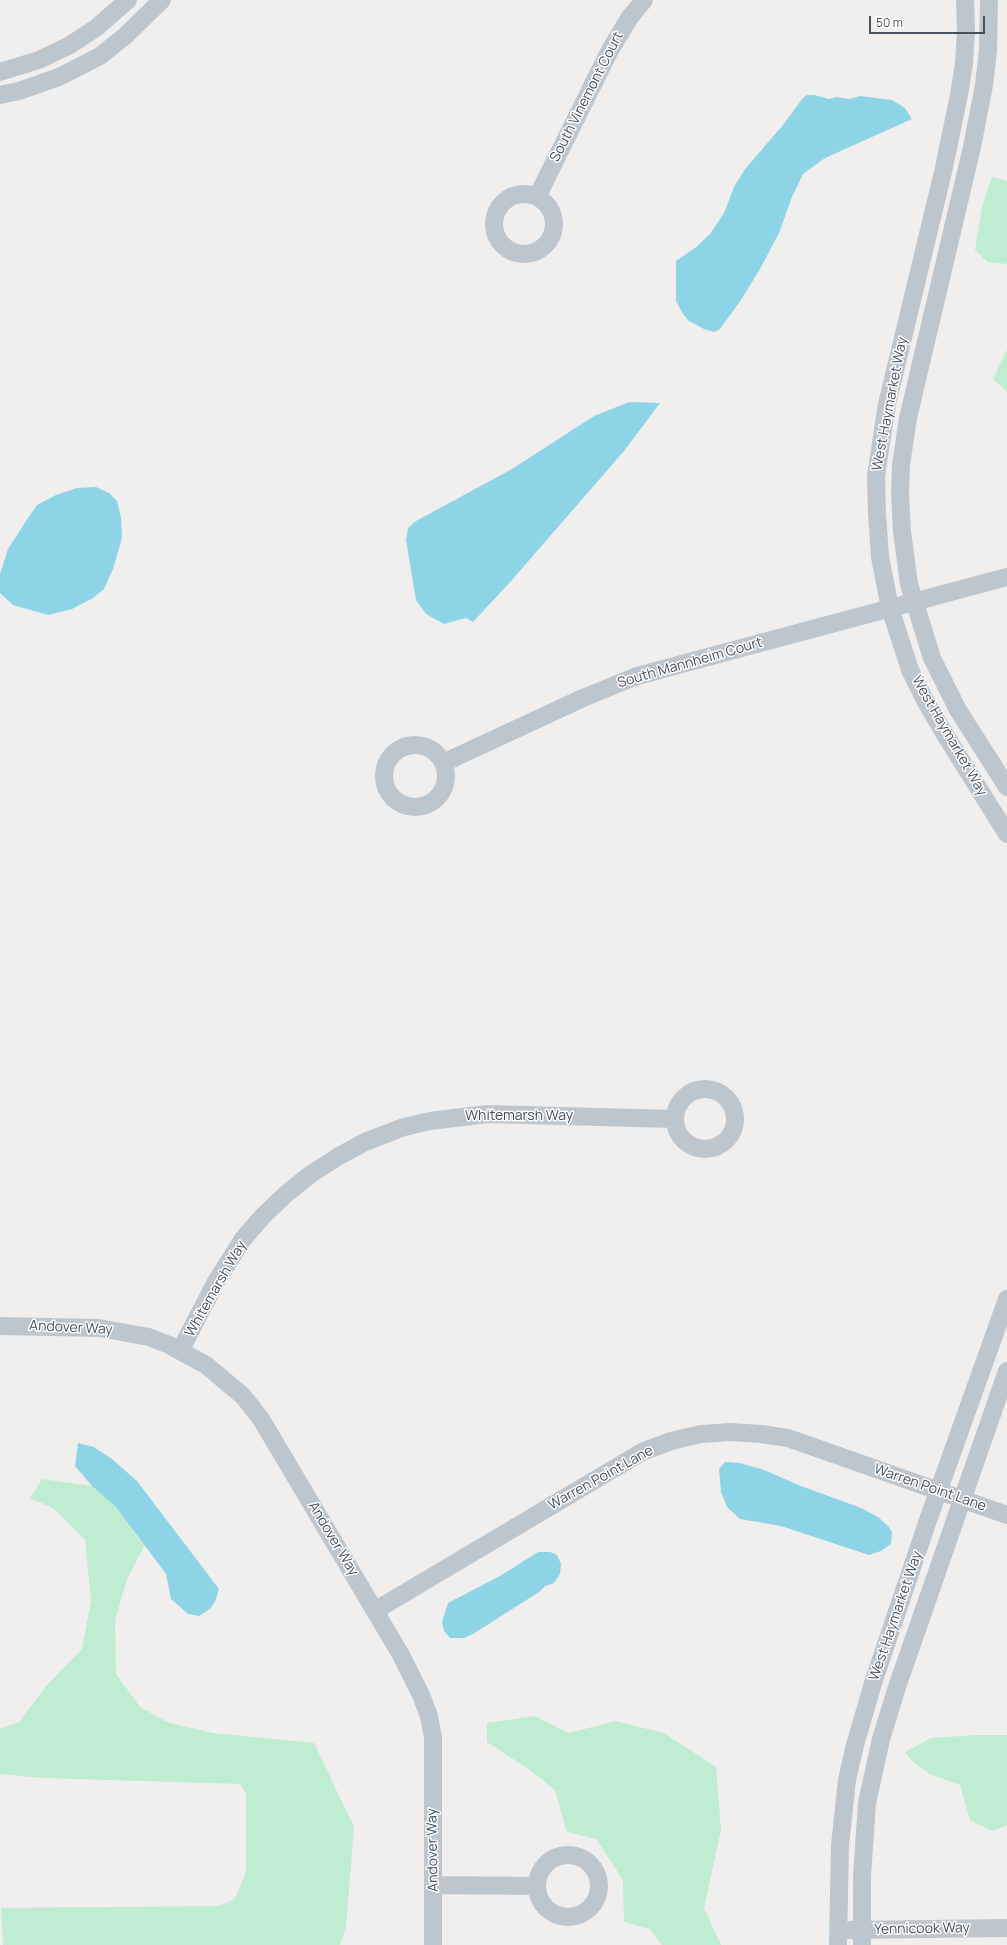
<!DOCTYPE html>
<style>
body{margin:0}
#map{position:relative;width:1007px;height:1945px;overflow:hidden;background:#f1eeee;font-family:Manrope,sans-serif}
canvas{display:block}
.scale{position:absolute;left:869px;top:16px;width:116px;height:18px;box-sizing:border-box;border:2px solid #47515b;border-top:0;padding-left:5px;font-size:12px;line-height:14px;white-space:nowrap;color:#47515b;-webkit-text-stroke:3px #fff;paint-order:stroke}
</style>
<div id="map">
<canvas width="1007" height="1945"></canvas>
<div class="scale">50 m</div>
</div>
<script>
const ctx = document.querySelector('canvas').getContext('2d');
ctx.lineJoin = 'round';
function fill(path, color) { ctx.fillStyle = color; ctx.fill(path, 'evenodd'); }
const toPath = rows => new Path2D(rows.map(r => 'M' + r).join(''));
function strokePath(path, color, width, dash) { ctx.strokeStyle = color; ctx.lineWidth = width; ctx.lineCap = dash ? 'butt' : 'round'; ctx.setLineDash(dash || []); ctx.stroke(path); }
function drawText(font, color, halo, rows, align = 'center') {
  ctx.font = font + ' Manrope,sans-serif'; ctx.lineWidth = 3; ctx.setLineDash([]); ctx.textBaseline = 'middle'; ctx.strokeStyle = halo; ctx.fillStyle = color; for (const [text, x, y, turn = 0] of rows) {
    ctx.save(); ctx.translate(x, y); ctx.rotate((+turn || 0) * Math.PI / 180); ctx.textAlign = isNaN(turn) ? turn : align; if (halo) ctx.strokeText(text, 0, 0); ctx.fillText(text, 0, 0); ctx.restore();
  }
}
const green = toPath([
 [992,177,1007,181,1007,264,988,262,975,250,982,206],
 [1007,350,1007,392,993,379],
 [42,1479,92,1486,115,1506,144,1546,127,1579,115,1620,116,1674,140,1707,169,1723,213,1733,314,1743,354,1827,346,1927,340,1945,3,1945,1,1908,219,1906,235,1899,246,1872,246,1794,240,1784,42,1778,0,1774,0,1729,19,1722,47,1685,82,1649,91,1601,85,1540,53,1508,30,1498],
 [535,1716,569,1733,615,1721,664,1733,716,1767,721,1830,704,1908,721,1945,662,1945,650,1929,624,1922,623,1880,596,1839,567,1832,555,1790,530,1770,487,1742,487,1723],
 [977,1735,1007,1735,1007,1825,993,1831,970,1820,960,1785,930,1774,914,1763,905,1752,931,1738]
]);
const water = toPath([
 [807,95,814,95,829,99,837,97,849,99,860,96,892,100,905,108,912,119,825,158,803,174,792,197,779,233,760,269,741,300,720,329,714,332,704,329,689,321,683,314,676,301,676,261,695,248,710,234,724,213,734,187,745,169,783,125,803,98],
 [629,402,660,403,624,451,512,580,473,622,466,618,444,624,426,614,416,600,406,540,408,528,416,521,512,469,594,416],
 [96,487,109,493,117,501,121,517,122,538,113,569,104,589,93,598,72,609,48,615,13,605,0,593,0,574,8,549,26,521,37,505,56,495,77,488],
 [78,1443,94,1447,112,1459,137,1481,219,1589,215,1602,210,1609,199,1616,188,1614,171,1599,166,1574,115,1506,92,1486,75,1466],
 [725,1462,740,1463,764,1470,801,1486,861,1508,878,1517,888,1526,892,1532,891,1544,881,1551,869,1555,781,1526,740,1519,727,1507,721,1492,719,1469],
 [538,1552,550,1552,557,1555,561,1564,560,1574,554,1583,545,1586,539,1592,473,1634,464,1638,450,1638,444,1631,442,1622,448,1603,500,1576]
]);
const minor = toPath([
 [965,0,966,32,964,63,959,95,943,172,887,404,876,476,877,513,880,557,890,608,910,670,926,702,944,733,1007,834],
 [989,0,988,50,984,85,972,147,908,418,901,465,900,494,902,531,909,584,932,658,958,710,1007,787],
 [0,72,39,60,70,45,96,28,128,0],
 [0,95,19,91,59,77,100,56,125,36,162,0],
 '494 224a30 30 0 1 1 60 0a30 30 0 1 1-60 0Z',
 [537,197,610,50,630,17,644,0],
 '384 776a31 31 0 1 1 62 0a31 31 0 1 1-62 0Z',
 [443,763,583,698,637,676,1007,577],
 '675 1119a30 30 0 1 1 60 0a30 30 0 1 1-60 0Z',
 [0,1326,99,1328,149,1337,169,1345,206,1365,243,1396,261,1419,401,1655,421,1695,429,1716,433,1738,433,1945],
 [180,1351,217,1280,243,1239,262,1217,286,1194,311,1174,339,1156,365,1142,404,1127,430,1121,487,1114,674,1119],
 [376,1610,642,1452,671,1441,701,1434,730,1432,761,1434,788,1438,1007,1515],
 '537 1886a31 31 0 1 1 62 0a31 31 0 1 1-62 0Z',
 [434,1885,537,1886],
 [851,1930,1007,1928],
 [838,1945,840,1845,847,1780,855,1745,874,1680,927,1523,1007,1299],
 [862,1945,862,1876,867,1803,881,1739,897,1687,1007,1371]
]);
const streetNames = [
 ["South Vinemont Court",587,97,-63],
 ["West Haymarket Way",890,404,-79],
 ["South Mannheim Court",690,663,-16],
 ["West Haymarket Way",949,736,60],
 ["Whitemarsh Way",519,1116],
 ["Whitemarsh Way",216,1289,-60],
 ["Andover Way",71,1328,3],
 ["Warren Point Lane",601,1478,-29],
 ["Warren Point Lane",930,1488,19],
 ["Andover Way",333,1539,59],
 ["West Haymarket Way",896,1616,-71],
 ["Andover Way",433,1850,-91],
 ["Yennicook Way",922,1929,-1]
];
fill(green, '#bfedd1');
fill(water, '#8ed4e7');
strokePath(minor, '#bdc6cd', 18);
drawText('14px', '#47515b', '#fff', streetNames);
</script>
